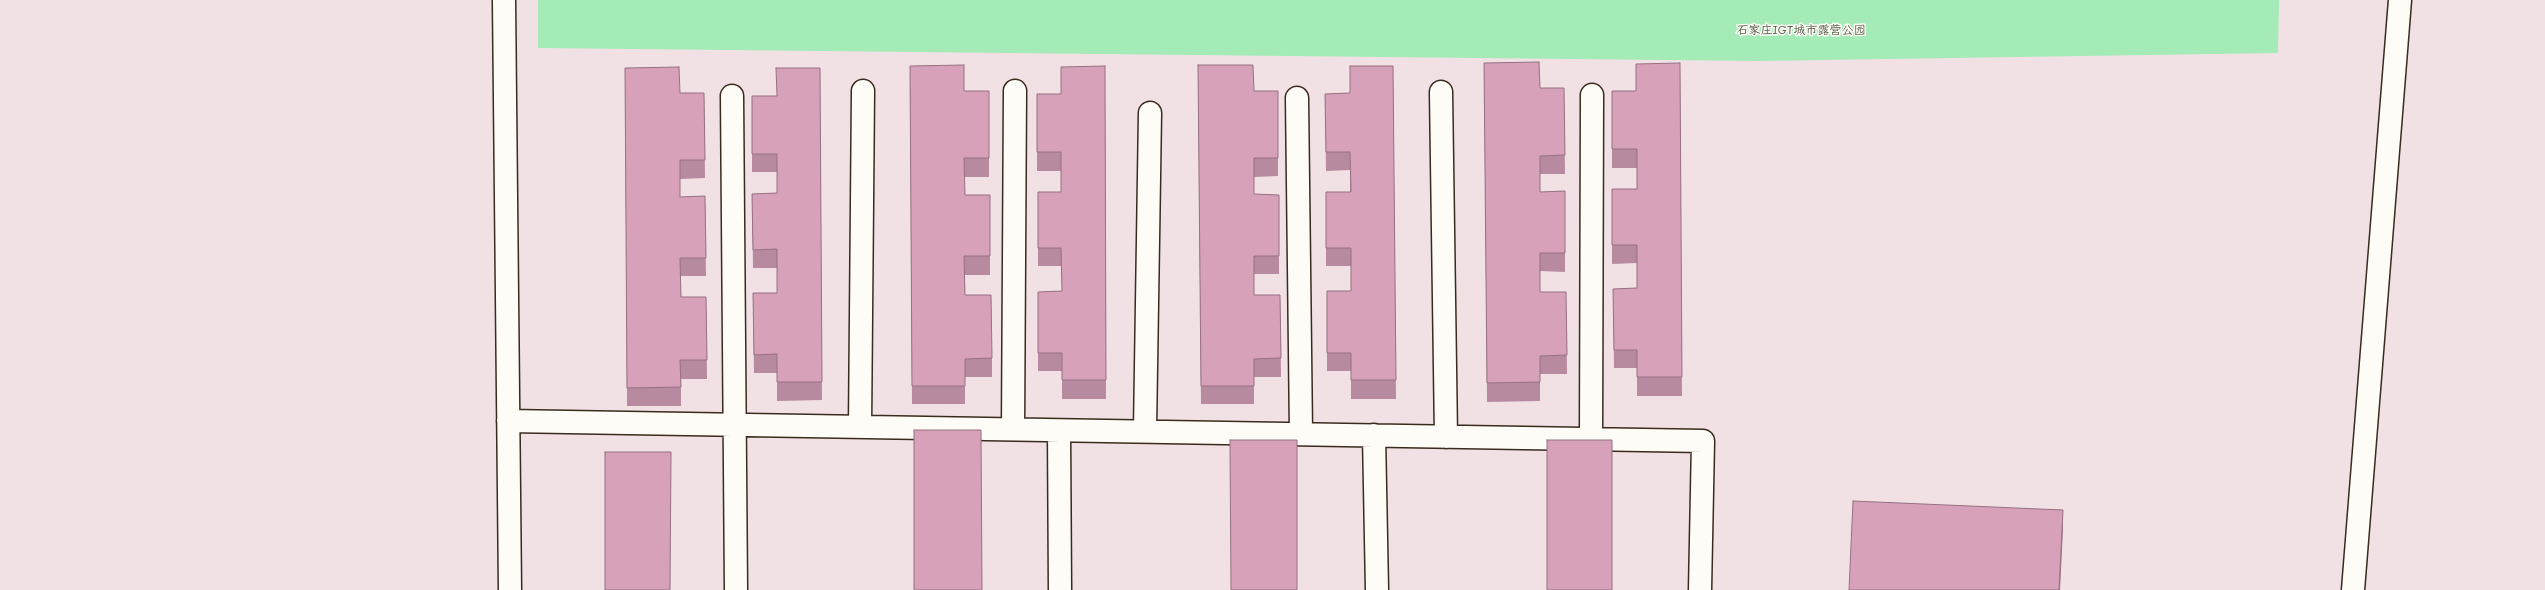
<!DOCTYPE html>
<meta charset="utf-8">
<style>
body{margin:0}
canvas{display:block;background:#f1e1e4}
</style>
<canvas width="2545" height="590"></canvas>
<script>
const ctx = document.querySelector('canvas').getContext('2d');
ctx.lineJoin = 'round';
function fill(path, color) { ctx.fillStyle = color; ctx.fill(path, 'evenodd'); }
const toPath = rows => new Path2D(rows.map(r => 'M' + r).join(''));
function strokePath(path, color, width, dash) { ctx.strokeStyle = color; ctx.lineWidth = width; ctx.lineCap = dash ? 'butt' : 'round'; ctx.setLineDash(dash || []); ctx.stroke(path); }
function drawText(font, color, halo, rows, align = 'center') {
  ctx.font = font + ' Mali,"LXGW WenKai TC",sans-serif'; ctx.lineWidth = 3; ctx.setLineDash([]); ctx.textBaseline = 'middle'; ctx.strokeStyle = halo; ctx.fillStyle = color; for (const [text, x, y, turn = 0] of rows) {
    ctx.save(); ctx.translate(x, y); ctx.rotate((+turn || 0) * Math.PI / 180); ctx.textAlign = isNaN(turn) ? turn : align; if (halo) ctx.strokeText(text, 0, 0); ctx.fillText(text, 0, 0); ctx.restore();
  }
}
const green = toPath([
 [538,0,2279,0,2278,53,1758,61,538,48]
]);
const minor = toPath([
 [504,0,510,590],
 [1441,92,1446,437],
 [732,96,736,590],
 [1297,98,1301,434],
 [508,421,1703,441,1700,590],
 [860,427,863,91],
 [1013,429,1015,91],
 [1145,430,1150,113],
 [1059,431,1060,590],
 [1374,435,1377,590],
 [1591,439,1592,95],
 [2353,590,2400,0]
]);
const wall = toPath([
 [1484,63,1540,88,1564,88,1565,174,1540,174,1540,192,1565,191,1565,272,1540,271,1540,292,1566,292,1567,374,1540,374,1540,401,1487,402],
 [1680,63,1682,396,1637,396,1637,368,1614,368,1613,289,1637,288,1637,263,1612,264,1612,189,1637,189,1637,168,1612,168,1612,91,1636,91],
 [1198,65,1254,91,1278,91,1278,176,1254,177,1254,194,1279,195,1279,274,1254,274,1254,295,1280,295,1281,377,1254,377,1254,404,1201,404],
 [910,66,964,91,989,91,989,177,964,177,965,195,990,195,990,275,965,275,965,295,992,358,992,377,965,377,965,404,912,404],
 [1105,66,1106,399,1062,399,1062,371,1038,371,1038,292,1062,291,1061,266,1038,266,1038,192,1061,192,1061,171,1037,171,1037,94,1061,94],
 [1393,66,1396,399,1351,399,1351,371,1327,371,1327,291,1351,291,1351,266,1326,266,1326,192,1350,192,1350,170,1326,171,1325,94,1350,93],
 [625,68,680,93,704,93,705,178,680,179,680,197,705,196,706,276,680,276,681,297,706,297,707,379,681,379,681,406,627,406],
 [820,68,822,400,777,401,777,373,754,373,753,293,777,293,777,268,753,268,752,194,777,193,777,172,752,172,752,96,776,96]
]);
const shadedWall = toPath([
 [2063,510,2063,529,2060,590,2059,590]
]);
const building = toPath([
 [1539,62,1540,88,1564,88,1565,155,1540,156,1540,192,1565,191,1565,253,1540,253,1540,292,1566,292,1567,355,1540,356,1540,382,1487,383,1484,63,1539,62],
 [1680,63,1682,377,1637,377,1637,350,1614,350,1613,289,1637,288,1637,245,1612,245,1612,189,1637,189,1637,149,1612,149,1612,91,1636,91,1636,64,1680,63],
 [964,65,964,91,989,91,989,158,964,158,965,195,990,195,990,256,964,256,965,295,991,295,992,358,965,359,965,386,912,386,910,66,964,65],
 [1198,65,1253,65,1254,91,1278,91,1278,158,1254,158,1254,194,1279,195,1279,256,1254,256,1254,295,1280,295,1281,358,1254,359,1254,386,1201,386,1198,65],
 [1105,66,1106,380,1062,380,1062,353,1038,353,1038,292,1062,291,1061,248,1038,248,1038,192,1061,192,1061,152,1037,152,1037,94,1061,94,1061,67,1105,66],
 [1350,66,1393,66,1396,380,1351,380,1351,353,1327,353,1327,291,1351,291,1351,248,1326,248,1326,192,1351,192,1350,152,1326,152,1325,94,1350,93,1350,66],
 [679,67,680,93,704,93,705,160,680,160,680,197,705,196,706,258,680,258,681,297,706,297,707,360,680,360,681,387,627,388,625,68,679,67],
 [776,68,820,68,822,382,777,382,777,354,754,355,753,293,777,293,777,249,753,250,752,194,777,193,777,154,752,154,752,96,777,96,776,68],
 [914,430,981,430,982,590,914,590,914,430],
 [1230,440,1297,440,1297,590,1231,590,1230,440],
 [1547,440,1612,440,1612,590,1547,590,1547,440],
 [605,452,671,452,670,590,605,590,605,452],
 [1853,501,2063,510,2059,590,1849,590,1853,501]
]);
const parkNames = [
 ["石家庄IGT城市露营公园",1801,30]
];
fill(green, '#a5ebb8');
strokePath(minor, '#3b2a1e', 25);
strokePath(minor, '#fdfcf7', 22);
fill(wall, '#b88a9f');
fill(shadedWall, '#967182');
fill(building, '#d6a1b9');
strokePath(building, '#967182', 1);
drawText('12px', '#565a44', '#fdfcf7', parkNames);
</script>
